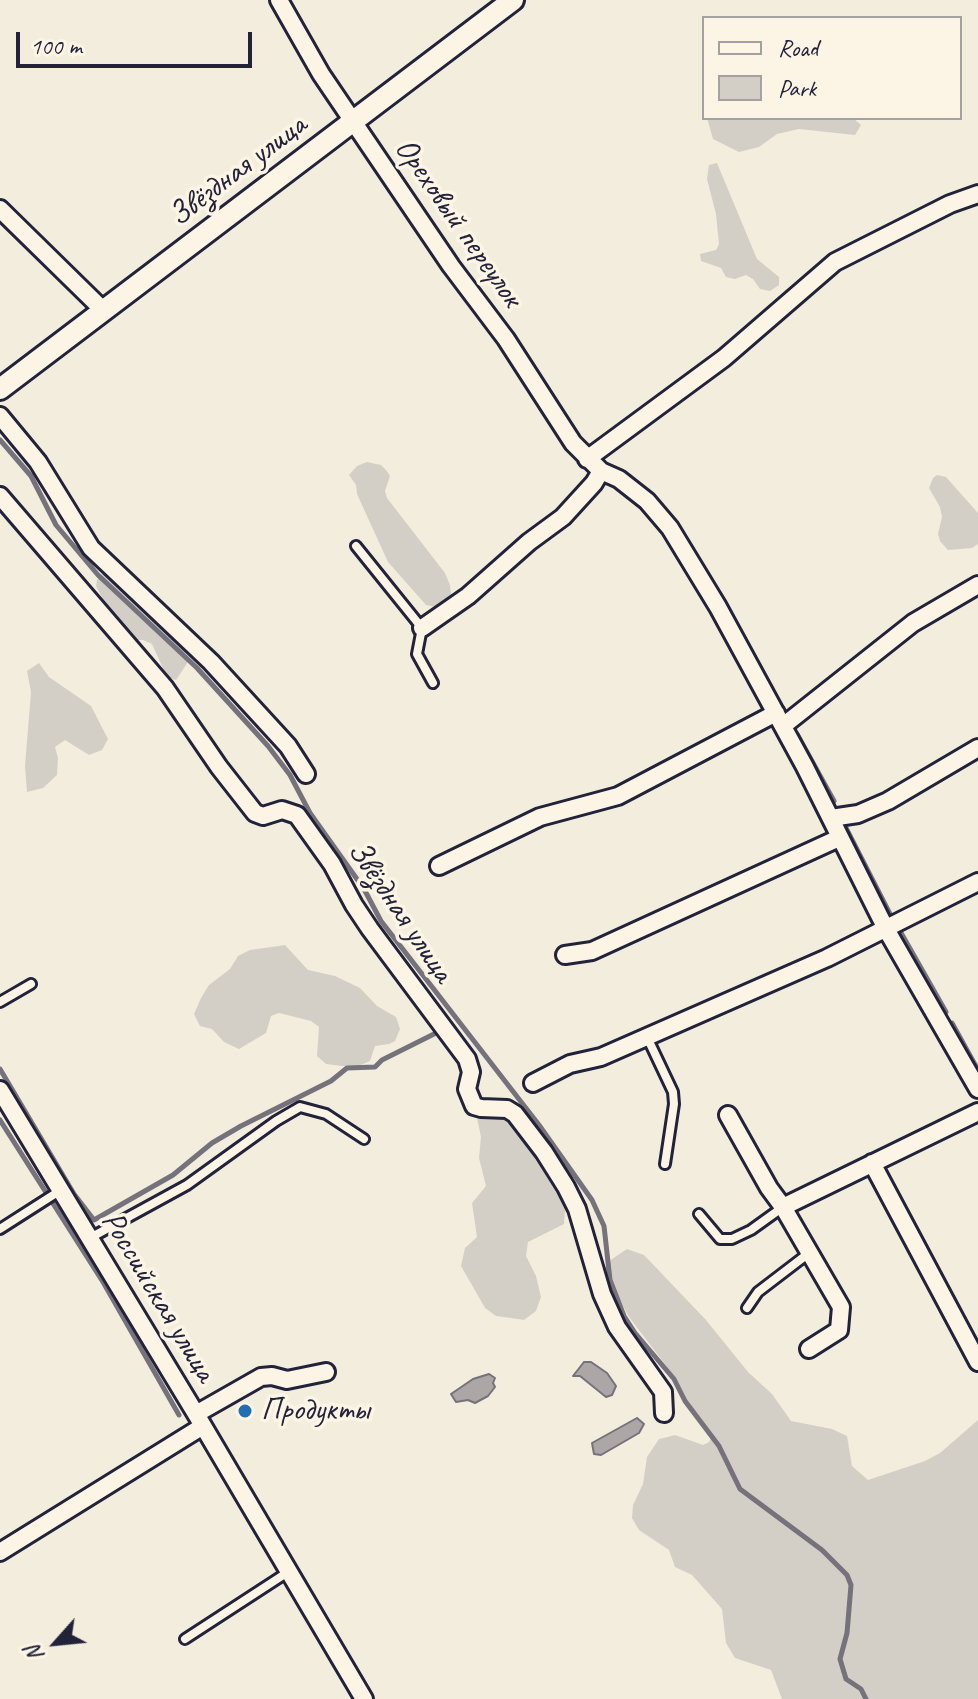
<!DOCTYPE html>
<meta charset="utf-8">
<style>
body{margin:0}
#map{position:relative;width:978px;height:1699px;overflow:hidden;background:#f3edde;font-family:Caveat,sans-serif}
canvas{display:block}
.legend{position:absolute;left:702px;top:16px;width:260px;height:104px;box-sizing:border-box;background:#fcf5e5;border:2px solid #a5a1a1;margin:0;padding:10px 14px;list-style:none;font-size:24px;color:#22223b}
.legend li{display:flex;align-items:center;gap:16px;height:40px}
.legend b{width:40px;border:2px solid #a5a1a1}
.north{position:absolute;left:16px;top:1603px;width:80px;height:80px;-webkit-text-stroke:6px #fcf5e5;paint-order:stroke;rotate:243deg;font-size:22px;font-weight:700;line-height:32px;text-align:center;color:#22223b}
.north::after{content:'';display:block;margin:auto;width:28px;height:36px;background:#22223b;clip-path:polygon(50% 0,100% 100%,50% 72%,0 100%)}
.scale{position:absolute;left:16px;top:32px;width:236px;height:36px;box-sizing:border-box;border:4px solid #22223b;border-top:0;padding-left:10px;font-size:24px;line-height:28px;white-space:nowrap;color:#22223b;-webkit-text-stroke:6px #fcf5e5;paint-order:stroke}
</style>
<div id="map">
<canvas width="978" height="1699"></canvas>
<ul class="legend">
<li><b style="height:10px;background:#fcf5e5"></b>Road</li>
<li><b style="height:22px;background:#d4cfc6"></b>Park</li>
</ul>
<div class="north">N</div>
<div class="scale">100 m</div>
</div>
<script>
const ctx = document.querySelector('canvas').getContext('2d');
ctx.lineJoin = 'round';
function fill(path, color) { ctx.fillStyle = color; ctx.fill(path, 'evenodd'); }
const toPath = rows => new Path2D(rows.map(r => 'M' + r).join(''));
function strokePath(path, color, width, dash) { ctx.strokeStyle = color; ctx.lineWidth = width; ctx.lineCap = dash ? 'butt' : 'round'; ctx.setLineDash(dash || []); ctx.stroke(path); }
function drawText(font, color, halo, rows, align = 'center') {
  ctx.font = font + ' Caveat,sans-serif'; ctx.lineWidth = 7; ctx.setLineDash([]); ctx.textBaseline = 'middle'; ctx.strokeStyle = halo; ctx.fillStyle = color; for (const [text, x, y, turn = 0] of rows) {
    ctx.save(); ctx.translate(x, y); ctx.rotate((+turn || 0) * Math.PI / 180); ctx.textAlign = isNaN(turn) ? turn : align; if (halo) ctx.strokeText(text, 0, 0); ctx.fillText(text, 0, 0); ctx.restore();
  }
}
const green = toPath([
 [707,118,853,118,861,125,855,135,799,129,777,134,759,147,739,152,713,139],
 [717,163,757,259,779,277,779,285,770,291,760,289,753,279,746,275,735,279,726,277,721,268,701,261,700,254,716,250,719,244,716,214,707,179,709,165],
 [367,462,381,465,386,470,390,476,385,491,387,498,445,573,450,585,452,603,441,608,426,605,388,562,357,494,356,485,349,475,357,466],
 [937,475,946,477,978,513,978,544,972,548,948,550,940,541,938,534,942,517,940,507,929,488,933,478],
 [102,574,113,576,184,650,188,662,176,680,167,677,152,644,143,640,134,640,116,624,96,586,97,580],
 [39,663,49,677,91,706,108,739,102,750,89,755,65,740,55,747,58,758,57,775,43,788,27,792,25,766,31,692,27,671],
 [285,945,308,970,335,976,360,988,377,1006,396,1017,400,1029,395,1041,389,1044,375,1046,370,1061,358,1066,342,1066,326,1064,317,1056,319,1027,311,1021,279,1013,271,1016,266,1033,239,1049,224,1042,212,1029,200,1026,194,1014,201,998,209,985,230,969,238,956,250,950],
 [491,1104,502,1109,544,1163,565,1210,564,1224,528,1242,526,1256,536,1276,541,1297,536,1311,524,1320,496,1316,485,1308,461,1266,465,1248,477,1237,472,1203,486,1186,479,1158,481,1137,477,1118],
 [627,1249,644,1255,706,1320,748,1372,772,1394,791,1421,832,1429,847,1436,852,1466,868,1480,925,1461,940,1453,978,1420,978,1699,782,1699,771,1670,735,1658,726,1643,722,1609,692,1575,675,1567,669,1550,639,1530,632,1518,633,1505,643,1484,647,1457,659,1439,675,1435,703,1445,709,1442,712,1436,691,1409,677,1380,629,1317,618,1297,607,1291,603,1270,612,1259]
]);
const water = toPath([
 [584,1362,591,1362,607,1373,616,1386,612,1395,606,1397,580,1376,573,1376,584,1362],
 [489,1374,495,1378,493,1383,495,1387,488,1396,475,1403,468,1400,456,1402,451,1394,473,1379,489,1374],
 [637,1418,644,1424,639,1433,601,1455,594,1454,592,1443,637,1418]
]);
const stream = toPath([
 [0,440,31,476,56,525,98,575,197,668,268,746,290,775,310,813,364,889,381,921,539,1125,592,1200,604,1226,610,1280,624,1316,635,1333,674,1379,685,1401,719,1446,740,1489,822,1550,847,1575,851,1585,847,1633,840,1659,846,1679,861,1689,866,1699],
 [797,734,834,801],
 [846,828,890,914],
 [900,931,946,1012],
 [952,1023,978,1070],
 [0,1069,74,1194,94,1220,173,1175,212,1143,241,1126,331,1081,347,1068,375,1067,382,1060,436,1033],
 [0,1120,103,1282,179,1415]
]);
const service = toPath([
 [356,546,422,628,417,654,433,683],
 [0,1002,31,984],
 [647,1037,673,1092,674,1104,665,1164],
 [699,1214,720,1239,732,1239,751,1230,783,1207],
 [0,1229,61,1190],
 [90,1238,187,1185,276,1121,300,1107,326,1114,364,1139],
 [747,1308,758,1292,809,1253],
 [185,1639,288,1572]
]);
const minor = toPath([
 [279,0,321,74,451,266,506,339,573,443,601,471,619,479,647,501,670,528,718,607,805,767,886,929,978,1089],
 [0,209,103,310],
 [0,416,38,462,91,548,211,662,288,746,306,774],
 [587,459,724,358,835,262,950,204,978,194],
 [0,496,165,688,219,767,255,813,263,816,282,810,297,815,332,864,354,905,370,929,467,1059,471,1072,467,1089,474,1106,481,1108,507,1109,515,1114,544,1152,566,1187,577,1209,602,1294,617,1327,663,1392,664,1413],
 [422,628,468,596,529,542,563,517,594,483,601,471],
 [783,726,913,623,978,585],
 [831,818,858,814,888,801,978,748],
 [439,866,540,817,618,796,776,713],
 [565,955,592,951,839,838],
 [533,1083,570,1064,601,1057,827,958,978,882],
 [0,1090,196,1414,364,1699],
 [728,1115,769,1188,783,1207],
 [872,1163,978,1362],
 [809,1349,839,1330,841,1307,783,1207,978,1112],
 [196,1414,261,1377,272,1376,287,1380,326,1372],
 [0,1552,203,1426]
]);
const tertiary = toPath([
 [0,389,513,0]
]);
const markers = [
 [245,1411,8,"#1f6fb2"]
];
const streetNames = [
 ["Звёздная улица",238,171,-37],
 ["Ореховый переулок",458,223,55],
 ["Звёздная улица",400,912,56],
 ["Российская улица",158,1297,59]
];
const poiNames = [
 ["Продукты",261,1411]
];
fill(green, '#d4cfc6');
fill(water, '#aca7a6');
strokePath(water, '#75727b', 2);
strokePath(stream, '#75727b', 5);
strokePath(service, '#22223b', 14);
strokePath(minor, '#22223b', 22);
strokePath(tertiary, '#22223b', 26);
strokePath(service, '#fcf5e5', 8);
strokePath(minor, '#fcf5e5', 16);
strokePath(tertiary, '#fcf5e5', 20);
for (const [x, y, r, color] of markers) { const dot = new Path2D(); dot.arc(x, y, r, 0, 2 * Math.PI); ctx.fillStyle = color; ctx.fill(dot); strokePath(dot, '#fcf5e5', 3); }
drawText('32px', '#22223b', '#fcf5e5', streetNames);
drawText('32px', '#22223b', '#fcf5e5', poiNames, 'left');
</script>
